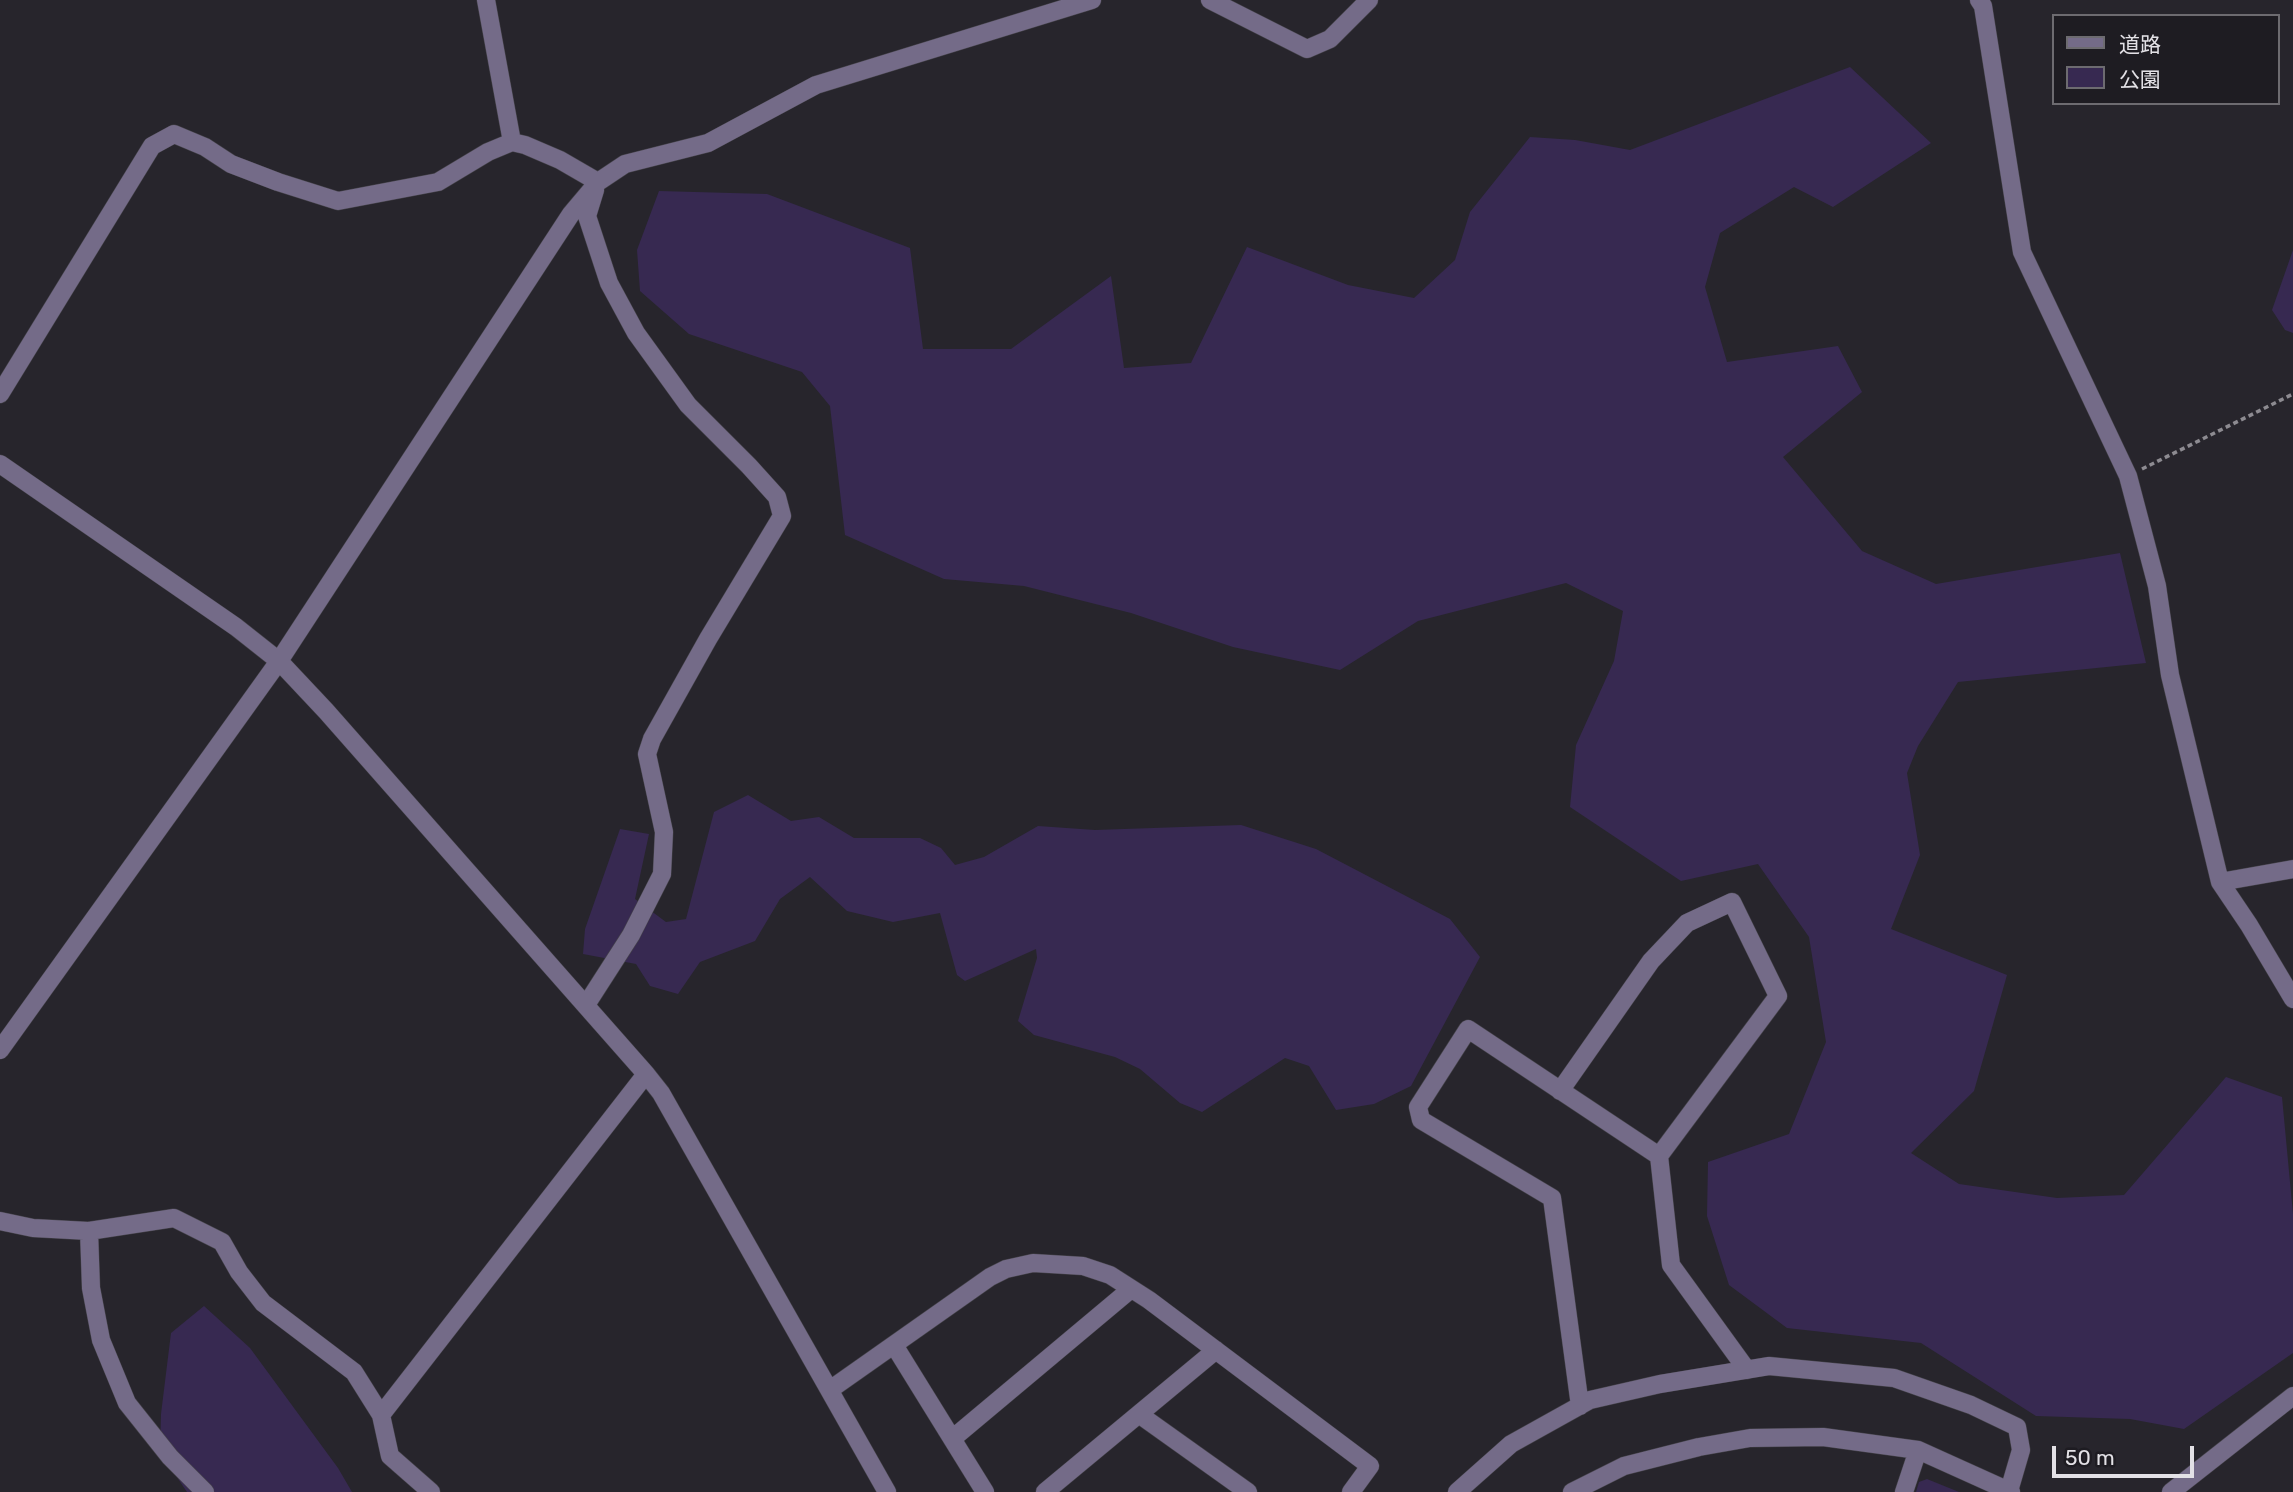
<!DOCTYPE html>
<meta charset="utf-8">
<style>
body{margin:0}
#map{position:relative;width:2293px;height:1492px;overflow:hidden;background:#27252c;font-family:Rubik,"Noto Sans JP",sans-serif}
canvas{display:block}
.legend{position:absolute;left:2052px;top:14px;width:228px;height:91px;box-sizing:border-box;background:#1e1c22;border:2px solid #6d6b70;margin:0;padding:9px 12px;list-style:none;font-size:21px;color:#e3e1e6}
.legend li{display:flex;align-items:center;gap:14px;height:35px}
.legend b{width:35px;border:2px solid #6d6b70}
.scale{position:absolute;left:2052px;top:1446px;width:142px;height:32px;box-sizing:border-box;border:4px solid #e3e1e6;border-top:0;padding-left:9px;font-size:21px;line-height:24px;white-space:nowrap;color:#e3e1e6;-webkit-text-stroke:5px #1e1c22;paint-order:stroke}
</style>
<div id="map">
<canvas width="2293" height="1492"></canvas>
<ul class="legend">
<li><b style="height:9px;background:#746b88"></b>道路</li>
<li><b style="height:19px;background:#372951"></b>公園</li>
</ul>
<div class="scale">50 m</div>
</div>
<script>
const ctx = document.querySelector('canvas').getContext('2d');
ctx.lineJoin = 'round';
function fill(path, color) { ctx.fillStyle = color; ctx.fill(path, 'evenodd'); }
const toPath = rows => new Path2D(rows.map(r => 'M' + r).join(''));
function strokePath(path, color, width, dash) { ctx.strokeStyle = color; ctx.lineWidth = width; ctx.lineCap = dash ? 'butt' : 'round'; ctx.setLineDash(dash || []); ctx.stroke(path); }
const green = toPath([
 [1850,67,1931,143,1833,207,1794,187,1720,233,1705,287,1727,362,1838,346,1862,392,1783,457,1862,551,1936,584,2120,553,2146,663,1958,682,1918,746,1907,773,1920,855,1891,929,2007,975,1974,1091,1911,1153,1959,1184,2057,1198,2124,1195,2226,1077,2282,1097,2293,1214,2293,1353,2184,1429,2130,1419,2036,1416,1921,1343,1787,1328,1729,1285,1707,1216,1708,1162,1789,1134,1826,1042,1809,937,1758,864,1681,881,1570,807,1576,745,1614,661,1623,611,1566,583,1418,621,1340,670,1233,647,1131,613,1024,586,944,579,845,535,830,406,802,372,689,334,640,291,637,250,659,191,767,194,910,248,923,349,1011,349,1111,276,1124,368,1191,363,1247,247,1348,285,1414,298,1455,260,1470,212,1530,137,1575,140,1630,150],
 [2293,250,2293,333,2285,330,2272,310],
 [748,795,791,821,819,817,854,838,920,838,941,848,955,865,984,857,1038,826,1095,830,1241,825,1316,849,1450,919,1480,957,1411,1086,1374,1104,1336,1110,1309,1066,1285,1058,1202,1112,1180,1103,1140,1069,1115,1057,1034,1035,1018,1021,1037,958,1036,949,965,981,957,975,940,913,893,922,847,911,810,877,780,899,755,941,700,962,678,994,650,986,636,964,583,954,585,929,620,829,649,834,635,899,666,922,686,919,714,812],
 [204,1306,250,1348,338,1468,352,1492,187,1492,160,1452,161,1414,171,1333],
 [1927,1479,1959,1492,1916,1492,1919,1482]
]);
const path = toPath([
 [2142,469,2293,394]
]);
const minor = toPath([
 [486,0,512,142],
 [1210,0,1307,49,1330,39,1369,0],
 [1979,0,1983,6,2022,252,2128,476,2157,586,2170,675,2220,882,2249,925,2293,999],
 [0,394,152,146,174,134,205,147,231,164,278,182,338,201,438,182,488,152,512,142,525,145,560,160,598,182],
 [0,464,236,627,279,661,326,711,646,1074,661,1093,887,1492],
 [2220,882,2293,869],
 [586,1005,631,935,662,874,664,832,647,754,652,739,708,639,782,516,777,497,749,466,688,405,636,333,609,283,587,216,595,190],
 [0,1050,279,661,571,214,598,182,625,164,708,143,816,85,1092,0],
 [1560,1091,1651,961,1687,923,1732,902,1778,996,1659,1156],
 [0,1221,33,1228,89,1231,174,1218,222,1242,239,1272,263,1303,354,1372,381,1415,390,1456,431,1492],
 [89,1231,91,1288,101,1340,127,1403,170,1457,205,1492],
 [894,1345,985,1492],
 [831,1389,990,1277,1006,1269,1033,1263,1083,1266,1110,1275,1149,1300,1370,1466,1351,1492],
 [1580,1406,1552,1198,1421,1120,1418,1107,1468,1029,1659,1156,1671,1265,1747,1370],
 [381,1415,646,1074],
 [1140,1415,1248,1492],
 [952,1439,1131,1289],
 [1045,1492,1216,1350],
 [1457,1492,1511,1444,1590,1400,1660,1384,1769,1366,1894,1378,1971,1405,2017,1427,2021,1450,2009,1491],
 [1572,1492,1624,1466,1699,1447,1750,1438,1823,1437,1918,1450,2011,1492],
 [1904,1492,1918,1450],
 [2171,1492,2293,1396]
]);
fill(green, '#372951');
strokePath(minor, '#45434a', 19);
strokePath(path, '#8d8b91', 3.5, [5, 3.5]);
strokePath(minor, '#746b88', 18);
</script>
